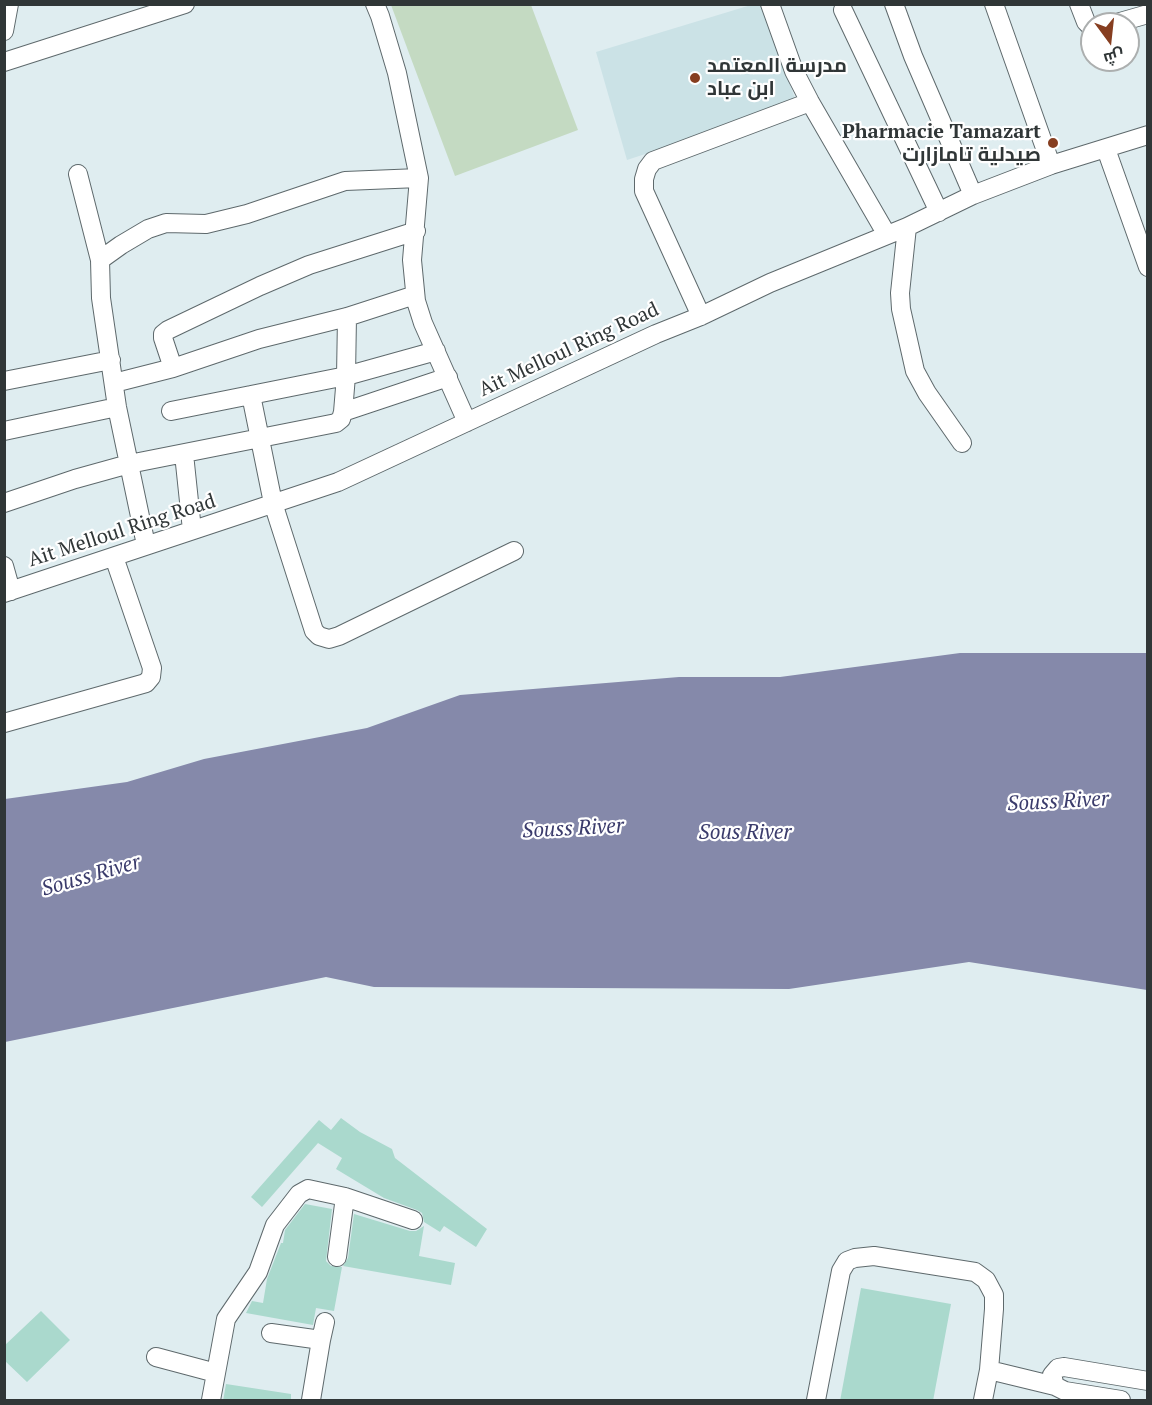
<!DOCTYPE html>
<meta charset="utf-8">
<style>
body{margin:0}
#map{position:relative;width:1152px;height:1405px;overflow:hidden;background:#dfedf0;font-family:"PT Serif",Cairo,serif}
canvas{display:block}
.frame{position:absolute;inset:0;border:6px solid #303637;pointer-events:none}
.north{position:absolute;left:1080px;top:12px;width:60px;height:60px;box-sizing:border-box;background:#fff;border:2px solid #acafaf;border-radius:50%;rotate:165deg;font-size:16px;font-weight:700;line-height:24px;text-align:center;color:#303637}
.north::after{content:'';display:block;margin:auto;width:21px;height:27px;background:#863e20;clip-path:polygon(50% 0,100% 100%,50% 72%,0 100%)}
</style>
<div id="map">
<canvas width="1152" height="1405"></canvas>
<div class="frame"></div>
<div class="north">ش</div>
</div>
<script>
const ctx = document.querySelector('canvas').getContext('2d');
ctx.lineJoin = 'round';
function fill(path, color) { ctx.fillStyle = color; ctx.fill(path, 'evenodd'); }
const toPath = rows => new Path2D(rows.map(r => 'M' + r).join(''));
function strokePath(path, color, width, dash) { ctx.strokeStyle = color; ctx.lineWidth = width; ctx.lineCap = dash ? 'butt' : 'round'; ctx.setLineDash(dash || []); ctx.stroke(path); }
function drawText(font, color, halo, rows, align = 'center') {
  ctx.font = font + ' "PT Serif",Cairo,serif'; ctx.lineWidth = 4.5; ctx.setLineDash([]); ctx.textBaseline = 'middle'; ctx.strokeStyle = halo; ctx.fillStyle = color; for (const [text, x, y, turn = 0] of rows) {
    ctx.save(); ctx.translate(x, y); ctx.rotate((+turn || 0) * Math.PI / 180); ctx.textAlign = isNaN(turn) ? turn : align; if (halo) ctx.strokeText(text, 0, 0); ctx.fillText(text, 0, 0); ctx.restore();
  }
}
const built = toPath([
 [751,5,761,5,797,104,627,160,596,52]
]);
const green = toPath([
 [391,5,531,5,578,130,455,176]
]);
const water = toPath([
 [960,653,1147,653,1147,990,969,962,789,989,374,987,326,977,5,1042,5,799,127,782,204,759,367,728,460,695,679,677,780,677]
]);
const building = toPath([
 [341,1118,360,1132,392,1149,395,1158,487,1229,476,1247,444,1226,440,1232,424,1222,422,1213,417,1210,384,1198,336,1169,342,1158,318,1143,262,1207,251,1197,319,1120,331,1130],
 [305,1204,332,1209,326,1261,331,1266,342,1267,334,1311,316,1308,313,1325,246,1313,252,1301,263,1303,267,1279,281,1243,283,1243,285,1230],
 [354,1214,410,1231,416,1231,424,1226,419,1256,455,1263,451,1285,343,1266,348,1258],
 [861,1288,951,1304,933,1401,840,1401],
 [41,1311,70,1340,27,1382,4,1360,4,1346],
 [226,1384,291,1394,291,1401,223,1401]
]);
const minor = toPath([
 [375,4,380,16,397,73,419,178,412,260,416,301,423,323,467,422],
 [770,4,794,71,810,102,887,235],
 [894,4,913,56,973,195],
 [994,4,1051,165],
 [1079,4,1086,22,1092,28],
 [843,10,939,212],
 [1113,24,1148,14],
 [4,31,9,4],
 [4,62,185,4],
 [1106,149,1148,267],
 [78,174,100,260,101,298,117,407,146,545],
 [907,227,900,293,901,309,915,371,927,393,962,443],
 [100,260,121,245,148,229,166,223,206,224,247,214,345,181,419,178],
 [701,316,644,191,644,179,647,169,653,161,810,102],
 [173,368,163,338,163,334,168,330,260,286,309,265,416,231],
 [4,381,111,360],
 [114,383,173,368,259,339,347,317,415,295],
 [251,395,273,503,314,631,319,636,329,639,339,636,514,551],
 [171,411,346,376,347,317],
 [343,412,448,377],
 [4,431,117,407],
 [184,454,192,530],
 [4,503,75,479,129,464,336,423,341,419,343,412,346,376,436,351],
 [4,566,11,591],
 [4,593,338,482,656,334,701,316,770,283,907,227,973,195,1051,165,1148,135],
 [4,723,146,683,151,677,152,668,114,557],
 [337,1257,345,1197],
 [271,1333,321,1340,325,1322],
 [156,1357,216,1373],
 [989,1370,1055,1386],
 [211,1400,226,1319,258,1272,275,1225,299,1194,308,1189,345,1197,413,1220],
 [311,1400,321,1340],
 [816,1400,841,1271,847,1261,855,1258,874,1256,975,1272,986,1280,994,1295,994,1309,989,1370,983,1400],
 [1121,1400,1065,1391,1055,1386,1052,1375,1058,1368,1064,1367,1148,1381]
]);
const markers = [
 [695,78,6,"#863e20"],
 [1053,143,6,"#863e20"]
];
const poiNames = [
 ["مدرسة المعتمد",707,66],
 ["ابن عباد",707,89],
 ["Pharmacie Tamazart",1041,132,"right"],
 ["صيدلية تامازارت",1041,155,"right"]
];
const streetNames = [
 ["Ait Melloul Ring Road",569,350,-25],
 ["Ait Melloul Ring Road",122,531,-18]
];
const waterNames = [
 ["Souss River",1058,802,-3],
 ["Souss River",573,829,-3],
 ["Sous River",745,833],
 ["Souss River",91,876,-16]
];
fill(built, '#cbe2e6');
fill(green, '#c4dac2');
fill(water, '#8589aa');
fill(building, '#aad9cd');
strokePath(minor, '#5e696c', 20);
strokePath(minor, '#fff', 18);
for (const [x, y, r, color] of markers) { const dot = new Path2D(); dot.arc(x, y, r, 0, 2 * Math.PI); ctx.fillStyle = color; ctx.fill(dot); strokePath(dot, '#fff', 2); }
drawText('bold 20px', '#303637', '#fff', poiNames, 'left');
drawText('20px', '#303637', '#fff', streetNames);
drawText('italic 21px', '#3b3c6c', '#fff', waterNames);
</script>
